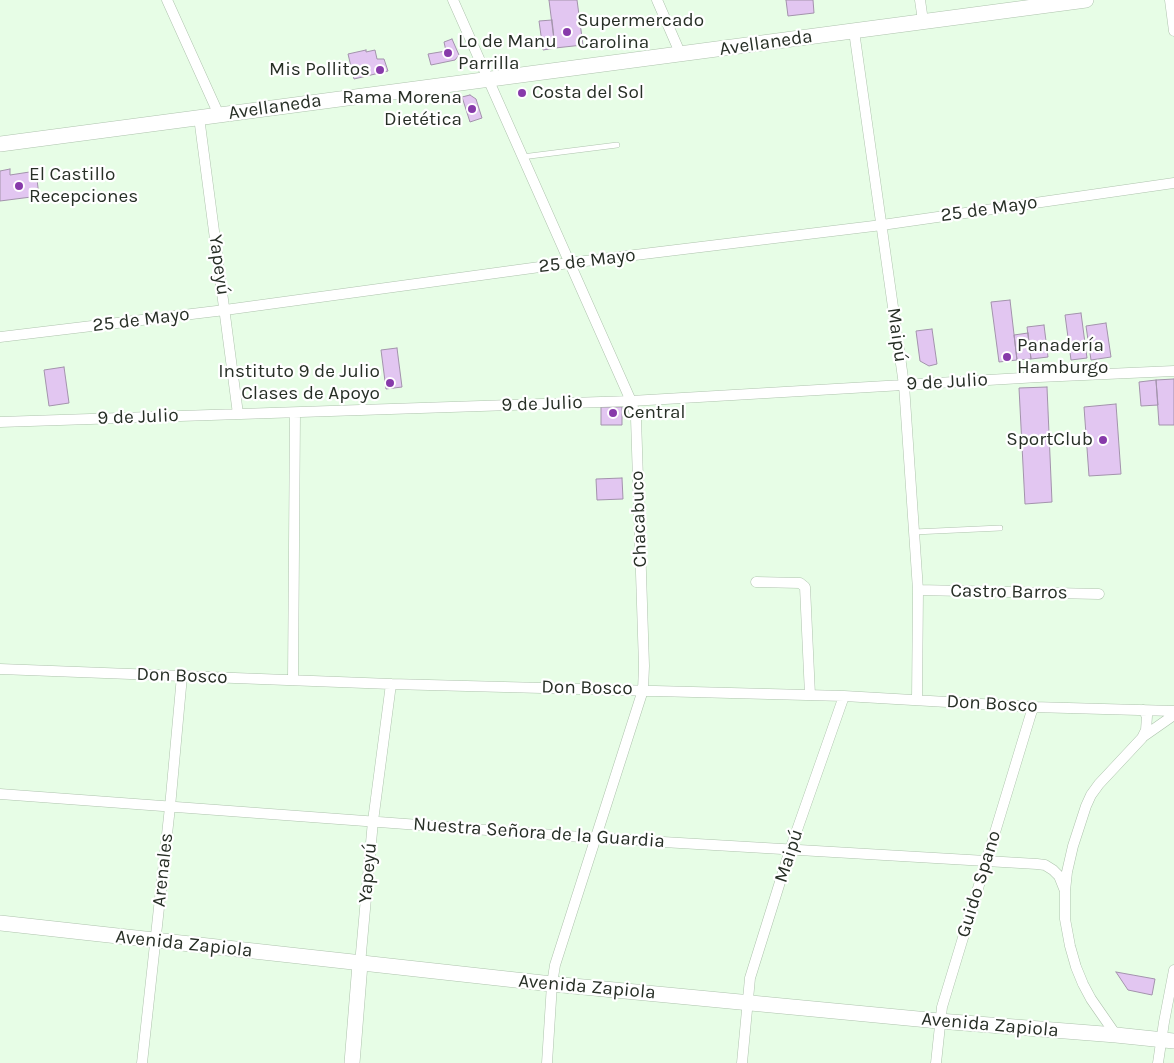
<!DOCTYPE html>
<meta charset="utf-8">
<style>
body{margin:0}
canvas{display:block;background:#e7fde6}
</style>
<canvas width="1174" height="1063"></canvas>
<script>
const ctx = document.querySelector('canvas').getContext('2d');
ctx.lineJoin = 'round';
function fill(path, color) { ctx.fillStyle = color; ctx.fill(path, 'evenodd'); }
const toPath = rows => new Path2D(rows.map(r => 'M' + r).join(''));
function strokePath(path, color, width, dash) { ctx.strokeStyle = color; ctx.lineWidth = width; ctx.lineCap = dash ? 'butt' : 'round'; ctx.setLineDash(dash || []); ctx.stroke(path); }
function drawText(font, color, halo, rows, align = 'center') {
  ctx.font = font + ' Karla,sans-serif'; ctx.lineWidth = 4.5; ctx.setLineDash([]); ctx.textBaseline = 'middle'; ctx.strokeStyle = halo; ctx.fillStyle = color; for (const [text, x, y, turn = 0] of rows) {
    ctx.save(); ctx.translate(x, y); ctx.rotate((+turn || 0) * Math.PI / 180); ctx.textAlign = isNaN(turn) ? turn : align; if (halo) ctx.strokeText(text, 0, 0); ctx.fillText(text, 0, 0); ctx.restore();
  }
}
const building = toPath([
 [549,0,577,0,583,45,555,48,549,0],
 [786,0,813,0,814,13,788,16,786,0],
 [552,20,555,48,543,50,539,21,552,20],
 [452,39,459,55,455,60,431,65,428,54,446,51,444,42,452,39],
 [366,50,366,52,375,50,377,59,384,59,388,71,354,79,348,54,366,50],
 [470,95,476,99,482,118,470,122,462,97,470,95],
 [10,169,10,175,36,171,39,196,0,201,0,171,10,169],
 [1010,300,1017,360,999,362,991,302,1010,300],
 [1081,313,1087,358,1071,360,1065,315,1081,313],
 [1106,323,1111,357,1091,360,1086,326,1106,323],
 [1044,325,1048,357,1031,359,1027,327,1044,325],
 [932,329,937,364,929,366,920,361,916,331,932,329],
 [1028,333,1031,359,1017,360,1014,335,1028,333],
 [397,348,402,387,386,389,381,350,397,348],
 [64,367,69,403,49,406,44,370,64,367],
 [1174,379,1174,425,1159,425,1156,380,1174,379],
 [1156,380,1158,405,1141,406,1139,382,1156,380],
 [1047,387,1052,502,1025,504,1019,388,1047,387],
 [1116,404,1121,474,1089,476,1084,407,1116,404],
 [601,407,622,407,622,425,601,425,601,407],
 [622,478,623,499,597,500,596,479,622,478],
 [1116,972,1155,979,1152,995,1128,990,1116,972]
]);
const lane = toPath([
 [522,157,617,145],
 [914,532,1000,528]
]);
const street = toPath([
 [167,0,219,115],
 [453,0,631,401,636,418,644,666,643,690,555,965,552,984,547,1063],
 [657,0,681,55],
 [920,0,923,21],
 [1170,0,1174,31],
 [854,31,904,385,918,590,917,700],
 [199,117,238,414],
 [0,337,225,310,569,263,882,225,1174,183],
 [0,422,631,401,1039,377,1174,371],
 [756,582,800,583,805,587,810,695],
 [918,590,1099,594],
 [0,669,391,684,844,696,1033,707,1174,711],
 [293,679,295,413],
 [1144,736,1174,715],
 [0,794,595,838,1037,864,1045,865,1053,870,1059,876,1065,891],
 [360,964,373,821,391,684],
 [1116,1035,1091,999,1083,984,1076,967,1070,946,1065,919,1065,891,1067,872,1073,846,1086,806,1091,795,1099,784,1142,738,1146,730,1147,716,1143,710],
 [142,1063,170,807,182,676],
 [742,1063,750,978,790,850,844,696],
 [936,1063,942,1007,1033,707],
 [1158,1063,1164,1022,1174,970]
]);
const secondary = toPath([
 [0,144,1086,0],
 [0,923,552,984,939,1021,1116,1035,1174,1041],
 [352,1063,360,964]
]);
const markers = [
 [567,32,5,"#873aaa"],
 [448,53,5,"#873aaa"],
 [380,70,5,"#873aaa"],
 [522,93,5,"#873aaa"],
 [472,109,5,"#873aaa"],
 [19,186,5,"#873aaa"],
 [1007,357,5,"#873aaa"],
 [390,383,5,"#873aaa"],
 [613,413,5,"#873aaa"],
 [1103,440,5,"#873aaa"]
];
const poiNames = [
 ["Supermercado",577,21],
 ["Carolina",577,43],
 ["Lo de Manu",458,42],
 ["Parrilla",458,64],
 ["Mis Pollitos",370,70,"right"],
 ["Costa del Sol",532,93],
 ["Rama Morena",462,98,"right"],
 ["Dietética",462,120,"right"],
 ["El Castillo",29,175],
 ["Recepciones",29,197],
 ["Panadería",1017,346],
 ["Hamburgo",1017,368],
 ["Instituto 9 de Julio",380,372,"right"],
 ["Clases de Apoyo",380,394,"right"],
 ["Central",623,413],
 ["SportClub",1093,440,"right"]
];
const streetNames = [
 ["Avellaneda",766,43,-8],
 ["Avellaneda",275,107,-8],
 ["25 de Mayo",989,209,-8],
 ["25 de Mayo",587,261,-7],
 ["Yapeyú",219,265,82],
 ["25 de Mayo",141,320,-7],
 ["Maipú",897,335,82],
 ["9 de Julio",947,382,-3],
 ["9 de Julio",542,404,-2],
 ["9 de Julio",138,417,-2],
 ["Chacabuco",639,519,-92],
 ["Castro Barros",1009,592,1],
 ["Don Bosco",182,676,2],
 ["Don Bosco",587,688,1],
 ["Don Bosco",992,704,3],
 ["Nuestra Señora de la Guardia",539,833,4],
 ["Maipú",789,856,-72],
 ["Arenales",163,870,-84],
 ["Yapeyú",368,873,-85],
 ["Guido Spano",979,884,-73],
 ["Avenida Zapiola",184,944,6],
 ["Avenida Zapiola",587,987,5],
 ["Avenida Zapiola",990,1025,5]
];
fill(building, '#e2c6f1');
strokePath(building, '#a393ac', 1);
strokePath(lane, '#aec3ad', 6);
strokePath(street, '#aec3ad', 11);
strokePath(secondary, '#aec3ad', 16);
strokePath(lane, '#fff', 5);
strokePath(street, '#fff', 10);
strokePath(secondary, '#fff', 15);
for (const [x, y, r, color] of markers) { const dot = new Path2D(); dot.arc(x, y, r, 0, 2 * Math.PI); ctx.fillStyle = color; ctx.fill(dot); strokePath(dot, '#fff', 2); }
drawText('19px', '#272f26', '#fff', poiNames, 'left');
drawText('19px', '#272f26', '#fff', streetNames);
</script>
